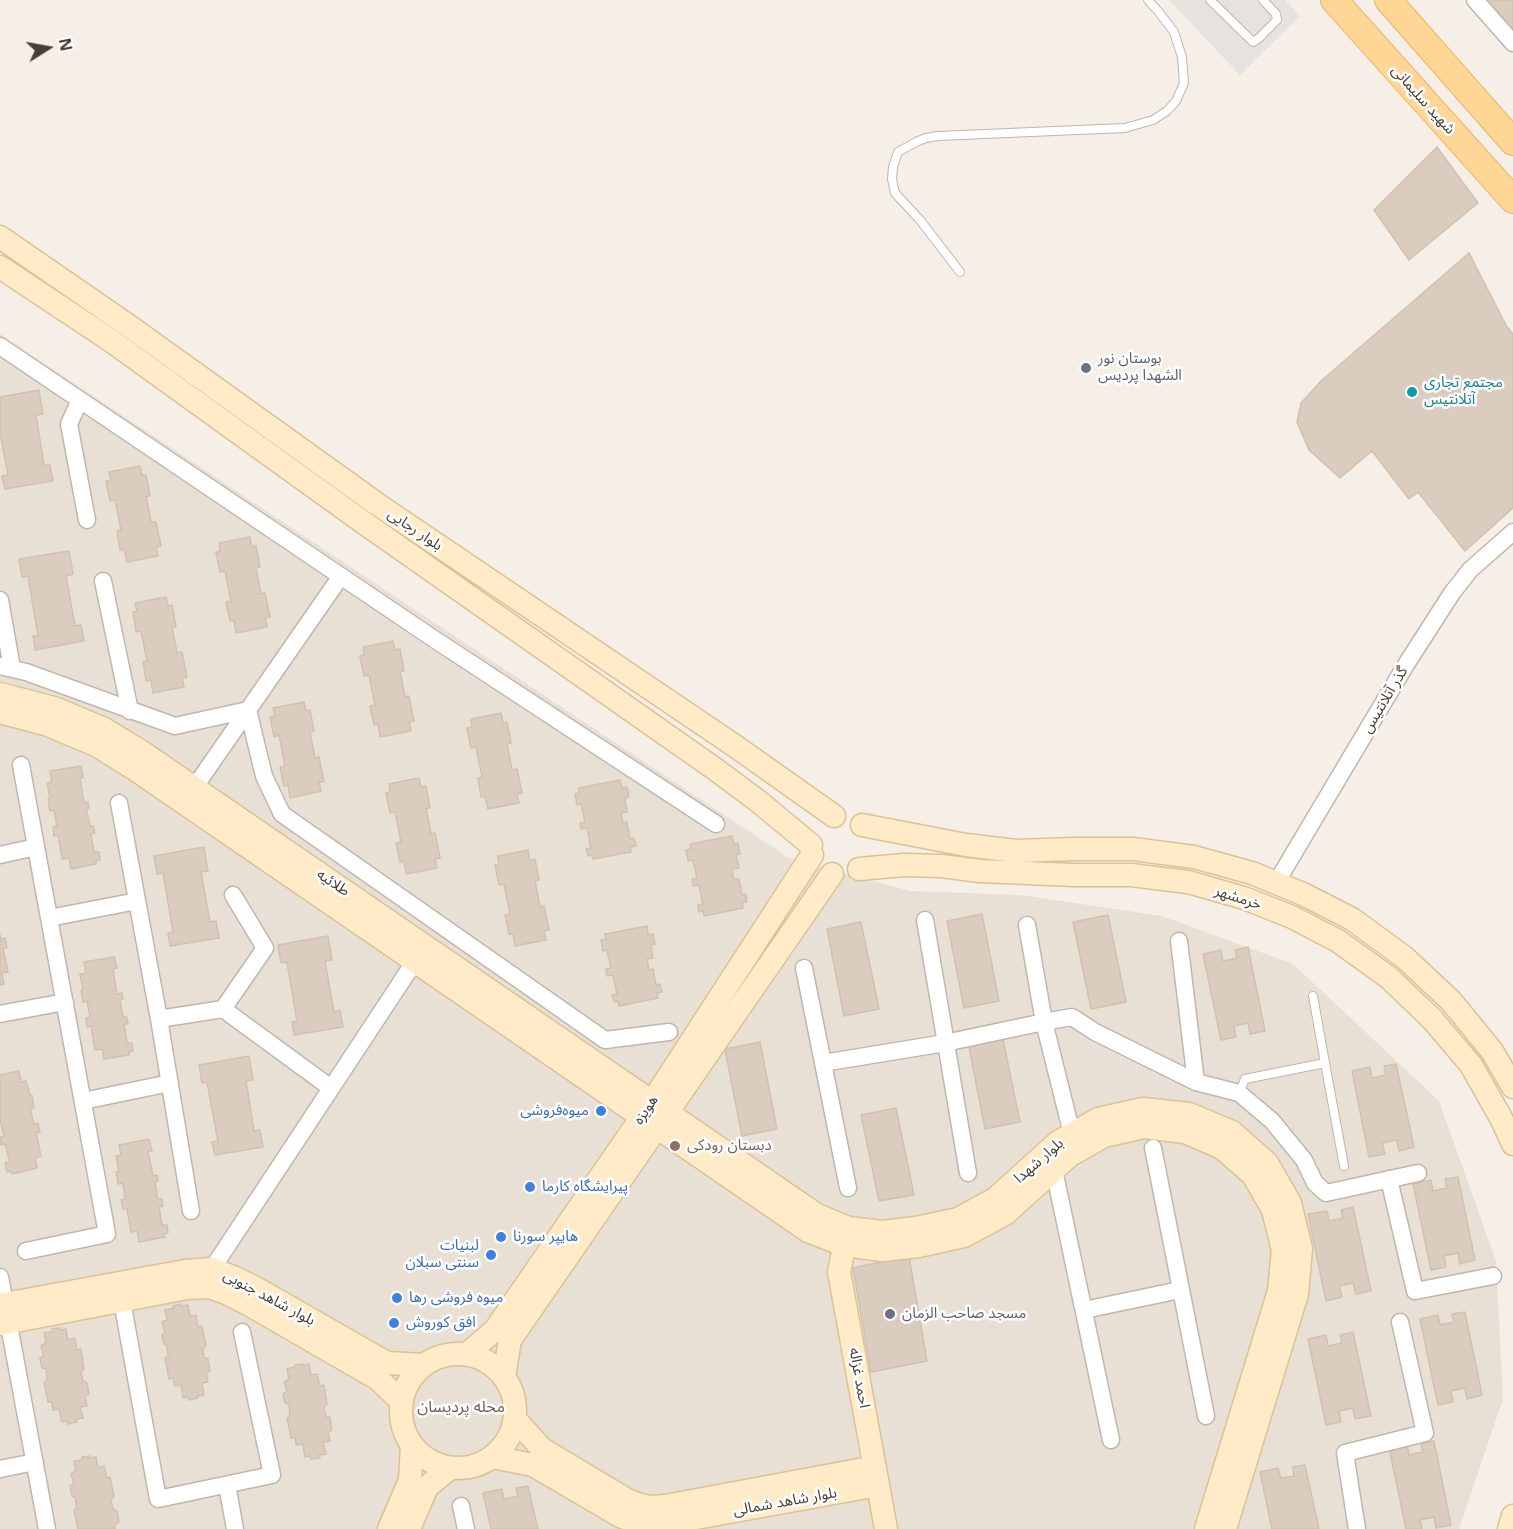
<!DOCTYPE html>
<meta charset="utf-8">
<style>
body{margin:0}
#map{position:relative;width:1513px;height:1529px;overflow:hidden;background:#f5efe7;font-family:"Open Sans",sans-serif}
canvas{display:block}
.north{position:absolute;left:18px;top:18px;width:60px;height:60px;-webkit-text-stroke:4px #fff;paint-order:stroke;rotate:79deg;font-size:16px;font-weight:700;line-height:24px;text-align:center;color:#483f35}
.north::after{content:'';display:block;margin:auto;width:21px;height:27px;background:#483f35;clip-path:polygon(50% 0,100% 100%,50% 72%,0 100%)}
</style>
<div id="map">
<canvas width="1513" height="1529"></canvas>
<div class="north">N</div>
</div>
<script>
const ctx = document.querySelector('canvas').getContext('2d');
ctx.lineJoin = 'round';
function fill(path, color) { ctx.fillStyle = color; ctx.fill(path, 'evenodd'); }
const toPath = rows => new Path2D(rows.map(r => 'M' + r).join(''));
function strokePath(path, color, width, dash) { ctx.strokeStyle = color; ctx.lineWidth = width; ctx.lineCap = dash ? 'butt' : 'round'; ctx.setLineDash(dash || []); ctx.stroke(path); }
function drawText(font, color, halo, rows, align = 'center') {
  ctx.font = font + ' "Open Sans","Noto Sans Arabic",sans-serif'; ctx.lineWidth = 5; ctx.setLineDash([]); ctx.textBaseline = 'middle'; ctx.strokeStyle = halo; ctx.fillStyle = color; for (const [text, x, y, turn = 0] of rows) {
    ctx.save(); ctx.translate(x, y); ctx.rotate((+turn || 0) * Math.PI / 180); ctx.textAlign = isNaN(turn) ? turn : align; if (halo) ctx.strokeText(text, 0, 0); ctx.fillText(text, 0, 0); ctx.restore();
  }
}
const residential = toPath([
 [0,334,789,858,910,891,1021,895,1162,916,1293,964,1439,1101,1496,1261,1503,1399,1459,1529,0,1529]
]);
const parking = toPath([
 [1169,0,1285,0,1300,16,1240,75]
]);
const building = toPath([
 [1486,0,1513,0,1513,31,1486,0],
 [1437,147,1478,203,1409,260,1374,210,1437,147],
 [1469,253,1507,327,1513,334,1513,508,1465,551,1418,492,1409,499,1372,451,1340,478,1309,450,1297,422,1301,403,1321,381,1469,253],
 [39,390,43,414,36,415,44,465,50,465,53,481,5,489,2,476,8,475,0,432,0,397,39,390],
 [140,466,142,475,146,475,150,496,146,496,151,522,156,522,161,546,156,547,158,556,127,562,124,549,120,550,117,531,121,530,115,500,110,501,106,481,111,480,109,472,140,466],
 [250,537,252,547,256,546,260,567,256,568,261,594,265,593,270,617,265,618,267,627,236,633,234,621,230,621,226,602,231,601,225,571,220,572,216,552,220,552,219,543,250,537],
 [69,551,73,574,66,576,75,626,81,625,84,641,35,650,33,636,38,636,28,576,22,577,19,559,69,551],
 [166,597,168,606,172,605,176,627,172,627,177,653,182,652,187,677,182,678,184,687,153,693,151,680,146,681,143,662,147,661,141,631,136,632,133,612,137,611,135,603,166,597],
 [393,641,395,650,400,649,404,671,400,671,405,697,409,696,414,721,409,722,411,731,380,737,378,724,374,725,370,706,375,705,369,675,364,676,360,656,364,655,363,647,393,641],
 [304,702,306,711,310,710,314,731,310,732,315,758,319,757,324,782,319,782,321,791,290,798,288,785,284,786,280,767,285,766,279,735,274,737,270,717,275,716,273,708,304,702],
 [501,713,503,723,507,722,511,743,507,744,512,770,517,769,522,793,517,794,519,803,488,809,485,797,481,797,478,778,482,777,476,747,471,748,467,728,472,727,471,719,501,713],
 [81,766,83,778,80,778,84,803,88,802,89,808,86,809,90,826,93,826,95,833,91,834,94,852,99,852,100,860,96,861,96,864,71,869,69,858,62,859,58,835,54,836,53,827,57,826,54,810,50,811,48,799,50,799,47,783,52,782,50,771,81,766],
 [419,778,421,787,426,786,430,808,426,808,431,834,435,833,440,858,435,859,437,868,406,874,404,861,400,862,396,843,401,842,395,812,390,813,386,793,390,792,389,784,419,778],
 [620,780,622,788,627,787,629,797,625,798,627,812,621,813,623,823,627,822,630,839,634,838,636,846,630,847,631,852,593,859,592,855,588,856,586,849,591,848,587,828,581,829,580,823,585,822,581,804,577,805,575,794,579,793,579,788,620,780],
 [732,836,734,845,738,843,740,854,736,855,739,868,732,869,734,879,739,879,742,895,746,894,747,902,742,903,743,908,704,916,703,911,699,912,698,905,703,904,699,885,693,886,692,879,697,878,693,860,688,861,686,850,691,849,690,844,732,836],
 [204,847,208,871,201,872,210,922,216,921,219,938,170,946,168,933,173,932,163,873,157,874,154,856,204,847],
 [528,850,530,860,535,859,539,880,535,881,540,907,544,906,549,930,544,931,546,940,515,946,513,934,509,934,505,915,510,914,504,884,499,885,495,865,499,865,498,856,528,850],
 [982,914,999,1001,964,1008,947,921,982,914],
 [1108,915,1126,1002,1091,1009,1073,922,1108,915],
 [861,922,879,1009,844,1016,827,929,861,922],
 [647,926,648,935,653,934,655,944,651,945,653,958,647,959,649,970,653,969,656,985,660,984,662,992,657,993,658,998,619,1006,618,1001,614,1002,612,995,617,994,613,975,607,976,606,969,611,968,607,950,603,951,601,940,606,939,605,934,647,926],
 [0,935,1,939,5,938,7,948,3,948,8,972,2,973,4,984,0,985,0,935],
 [328,936,332,960,325,961,334,1012,340,1010,343,1027,294,1035,292,1022,297,1021,287,962,281,963,278,945,328,936],
 [1248,947,1265,1031,1250,1034,1248,1023,1234,1026,1236,1037,1221,1040,1203,954,1221,950,1223,961,1237,958,1235,950,1248,947],
 [114,957,117,968,113,969,117,994,122,993,123,999,120,1000,123,1017,127,1017,128,1024,124,1024,127,1043,132,1043,133,1051,129,1052,129,1055,104,1059,102,1049,95,1050,91,1026,87,1027,86,1018,90,1017,87,1001,83,1002,81,990,83,990,80,974,86,973,84,962,114,957],
 [1002,1035,1020,1122,985,1129,968,1042,1002,1035],
 [760,1042,777,1129,742,1136,725,1049,760,1042],
 [249,1056,253,1080,246,1081,254,1131,260,1130,263,1147,215,1155,212,1142,218,1141,207,1082,202,1083,199,1065,249,1056],
 [1396,1064,1414,1147,1399,1151,1397,1140,1382,1143,1385,1154,1369,1157,1352,1071,1370,1067,1372,1078,1386,1075,1384,1066,1396,1064],
 [19,1071,21,1082,26,1081,30,1096,32,1095,34,1108,30,1108,34,1124,38,1123,40,1132,36,1133,41,1156,35,1158,37,1168,12,1174,11,1171,7,1172,5,1163,10,1162,5,1144,1,1145,0,1137,4,1137,0,1119,0,1075,19,1071],
 [896,1108,914,1195,879,1201,861,1115,896,1108],
 [149,1139,152,1151,148,1151,153,1176,157,1175,158,1181,155,1182,158,1199,162,1199,163,1206,159,1207,162,1225,167,1225,168,1233,164,1234,165,1237,139,1242,137,1231,131,1232,127,1209,123,1209,121,1200,125,1199,123,1183,118,1184,116,1172,119,1172,116,1156,121,1155,119,1145,149,1139],
 [1458,1177,1475,1260,1460,1264,1458,1253,1444,1256,1446,1267,1431,1270,1413,1184,1431,1180,1433,1191,1447,1188,1445,1179,1458,1177],
 [1353,1207,1371,1291,1356,1294,1353,1283,1339,1286,1342,1297,1326,1301,1308,1214,1327,1211,1329,1221,1343,1218,1341,1210,1353,1207],
 [909,1256,927,1361,871,1372,853,1268,909,1256],
 [181,1304,181,1306,188,1305,190,1316,196,1315,198,1327,202,1326,206,1346,203,1348,204,1357,208,1359,210,1371,206,1373,208,1382,202,1383,204,1395,198,1396,198,1398,189,1400,188,1397,183,1398,181,1385,175,1386,173,1378,169,1379,165,1358,168,1357,167,1345,164,1344,162,1335,165,1332,162,1322,167,1320,165,1310,174,1308,173,1306,181,1304],
 [1465,1312,1482,1395,1467,1399,1465,1388,1451,1391,1453,1402,1438,1405,1420,1319,1438,1315,1440,1325,1454,1322,1452,1314,1465,1312],
 [60,1328,60,1330,66,1329,68,1340,75,1338,77,1350,81,1349,84,1369,81,1372,83,1381,87,1383,89,1394,85,1397,87,1406,80,1407,83,1418,76,1419,77,1422,68,1424,67,1421,62,1422,59,1409,53,1410,52,1402,48,1402,44,1382,47,1380,46,1369,42,1368,40,1358,44,1356,41,1346,46,1343,44,1333,52,1332,52,1329,60,1328],
 [1353,1332,1371,1416,1355,1419,1353,1408,1339,1411,1341,1422,1326,1425,1308,1339,1326,1335,1328,1346,1342,1343,1340,1335,1353,1332],
 [303,1364,303,1366,309,1364,311,1375,317,1374,320,1386,324,1385,327,1405,324,1407,326,1416,330,1418,332,1430,328,1432,330,1441,323,1442,326,1454,319,1455,320,1458,311,1459,310,1456,305,1457,303,1444,296,1445,295,1437,291,1438,287,1418,290,1416,289,1404,285,1403,283,1394,287,1391,284,1382,289,1379,287,1369,295,1367,295,1365,303,1364],
 [1434,1441,1451,1525,1436,1528,1434,1517,1420,1520,1422,1529,1406,1529,1389,1448,1407,1444,1409,1455,1423,1452,1421,1444,1434,1441],
 [90,1456,90,1458,96,1457,98,1468,104,1466,107,1478,110,1477,114,1497,111,1500,113,1509,117,1511,119,1522,115,1525,115,1529,78,1529,74,1510,77,1508,75,1497,72,1496,70,1486,74,1484,71,1474,76,1471,74,1461,82,1460,82,1457,90,1456],
 [1305,1465,1319,1529,1272,1529,1260,1472,1278,1468,1281,1478,1294,1476,1293,1467,1305,1465],
 [528,1486,538,1529,491,1529,483,1493,502,1489,504,1499,518,1496,516,1488,528,1486]
]);
const lane = toPath([
 [1210,0,1253,42,1259,38,1277,20,1276,14,1263,0],
 [960,272,920,220,895,193,892,179,893,167,898,152,916,142,926,138,938,136,1125,128,1153,120,1167,111,1176,101,1184,83,1182,57,1174,32,1158,11,1148,0],
 [1325,1063,1344,1166],
 [1239,1093,1245,1079,1325,1063,1313,996]
]);
const street = toPath([
 [1475,0,1513,43],
 [0,346,434,639,716,824],
 [80,400,69,424,87,520],
 [103,581,130,711],
 [0,600,12,668],
 [0,666,26,672,175,726,248,710,264,776,282,814,605,1040,669,1032],
 [21,765,107,1234,26,1251],
 [194,788,341,576],
 [119,803,159,1019,191,1211],
 [0,855,36,847],
 [1276,883,1407,663,1452,593,1470,570,1513,532],
 [233,895,265,948,223,1009,331,1088],
 [49,918,137,901],
 [925,920,968,1173],
 [1027,925,1044,1022,1072,1017,1095,1032,1196,1082,1239,1093,1272,1121,1304,1160,1315,1183,1326,1193,1418,1173],
 [1179,941,1196,1082],
 [804,968,848,1188],
 [0,1014,65,1002],
 [159,1019,223,1009],
 [823,1063,945,1043,1044,1022,1072,1134],
 [83,1101,170,1083],
 [1153,1148,1206,1416],
 [1054,1170,1111,1440],
 [1389,1179,1415,1291,1493,1276],
 [212,1269,415,961],
 [0,1277,47,1529],
 [122,1301,158,1499,272,1475,242,1332],
 [1084,1310,1180,1290],
 [0,1469,35,1462],
 [227,1485,235,1529],
 [461,1506,466,1529],
 [1357,1529,1345,1453,1425,1433,1400,1322]
]);
const secondary = toPath([
 [0,237,129,326,377,504,735,746,834,816],
 [0,267,110,340,360,520,715,769,758,801,811,845],
 [0,694,54,708,104,729,145,754,817,1215,848,1228,882,1232,916,1228,958,1219,995,1199,1058,1142,1098,1119,1143,1109,1189,1114,1232,1132,1267,1163,1290,1203,1301,1248,1297,1294,1225,1529],
 [0,712,48,725,96,745,136,770,808,1231,844,1245,882,1250,919,1246,964,1236,1005,1214,1069,1156,1104,1136,1144,1127,1185,1132,1222,1148,1253,1175,1273,1210,1283,1250,1279,1291,1206,1529],
 [862,825,966,845,1016,851,1074,849,1133,849,1194,857,1252,873,1303,894,1352,919,1404,957,1451,1001,1492,1051,1513,1087],
 [859,869,904,865,941,866,980,871,1074,875,1131,875,1188,882,1244,898,1292,917,1338,941,1388,977,1432,1019,1471,1065,1501,1118,1513,1144],
 [847,1233,839,1272,886,1529],
 [0,1305,185,1271,212,1269,233,1277,256,1288,387,1363,424,1365],
 [0,1324,187,1288,209,1287,226,1293,248,1304,378,1379,402,1402],
 [467,1354,495,1330,652,1102,812,855],
 '401 1411a57 57 0 1 1 114 0a57 57 0 1 1-114 0Z',
 [504,1377,510,1340,832,874],
 [515,1419,542,1449,627,1500,640,1505,652,1507,665,1506,875,1467],
 [492,1457,533,1465,620,1516,635,1522,651,1525,668,1523,878,1485],
 [389,1529,410,1480,412,1445],
 [409,1529,427,1487,450,1468],
 [1509,1529,1513,1516]
]);
const primary = toPath([
 [1334,0,1513,200],
 [1388,0,1513,142]
]);
const markers = [
 [1086,368,6,"#6b7280"],
 [1412,392,6,"#0f9aa8"],
 [601,1111,6,"#3f7fe0"],
 [675,1146,6,"#8d6e63"],
 [530,1187,6,"#3f7fe0"],
 [501,1237,6,"#3f7fe0"],
 [491,1255,6,"#3f7fe0"],
 [397,1298,6,"#3f7fe0"],
 [890,1314,6,"#6b7280"],
 [394,1323,6,"#3f7fe0"]
];
const streetNames = [
 ["شهید سلیمانی",1423,100,48],
 ["بلوار رجایی",415,530,34],
 ["گذر آتلانتیس",1385,700,-59],
 ["طلائیه",333,883,34],
 ["خرمشهر",1238,898,18],
 ["هویزه",646,1110,-56],
 ["بلوار شهدا",1039,1161,-41],
 ["بلوار شاهد جنوبی",269,1298,28],
 ["احمد غزاله",859,1378,80],
 ["بلوار شاهد شمالی",785,1502,-10]
];
const worshipNames = [
 ["بوستان نور",1098,359],
 ["الشهدا پردیس",1098,376],
 ["مسجد صاحب الزمان",902,1314]
];
const cultureNames = [
 ["مجتمع تجاری",1424,383],
 ["آتلانتیس",1424,400]
];
const shopNames = [
 ["میوه‌فروشی",589,1111,"right"],
 ["پیرایشگاه کارما",542,1187],
 ["هایپر سورنا",513,1237],
 ["لبنیات",479,1246,"right"],
 ["سنتی سبلان",479,1263,"right"],
 ["میوه فروشی رها",409,1298],
 ["افق کوروش",406,1323]
];
const educationNames = [
 ["دبستان رودکی",687,1146]
];
const neighbourhoodNames = [
 ["محله پردیسان",461,1407]
];
fill(residential, '#e9e0d5');
fill(parking, '#e6e2df');
fill(building, '#daccbf');
strokePath(building, '#d3c1ae', 1.5);
strokePath(lane, '#c1b6a9', 10);
strokePath(street, '#c1b6a9', 19);
strokePath(secondary, '#dbc295', 25);
strokePath(primary, '#edb25d', 28);
strokePath(lane, '#fff', 8);
strokePath(street, '#fff', 16);
strokePath(secondary, '#ffebc7', 22);
strokePath(primary, '#ffd696', 26);
for (const [x, y, r, color] of markers) { const dot = new Path2D(); dot.arc(x, y, r, 0, 2 * Math.PI); ctx.fillStyle = color; ctx.fill(dot); strokePath(dot, '#fff', 2); }
drawText('15px', '#483f35', '#fff', streetNames);
drawText('15px', '#5b616d', '#fff', worshipNames, 'left');
drawText('15px', '#0d838f', '#fff', cultureNames, 'left');
drawText('15px', '#366cbe', '#fff', shopNames, 'left');
drawText('15px', '#785e54', '#fff', educationNames, 'left');
drawText('16px', '#6c5c4c', '#fff', neighbourhoodNames);
</script>
